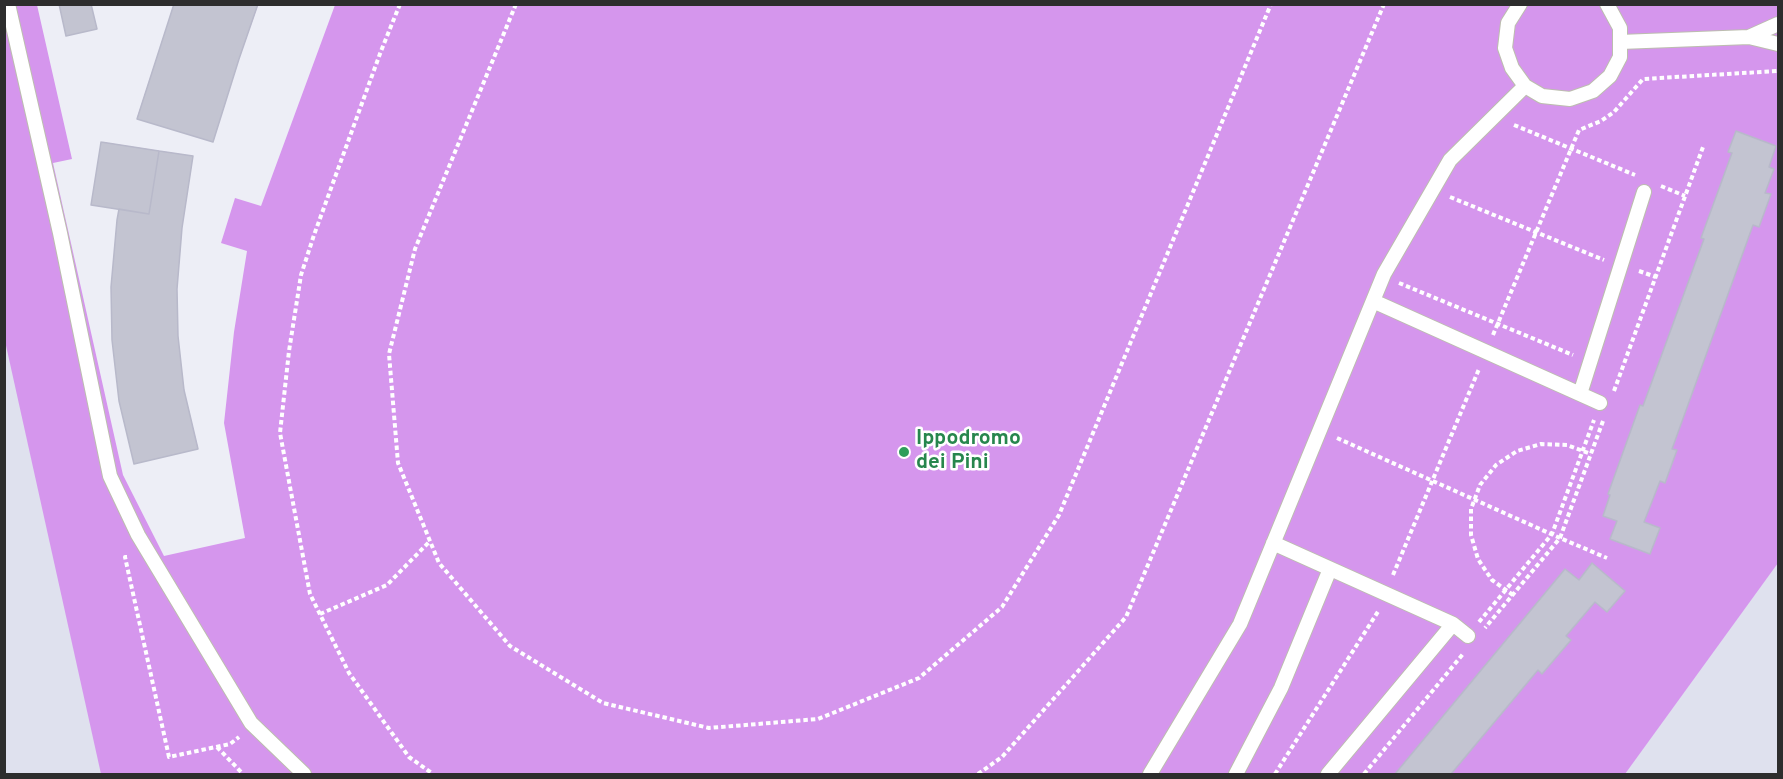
<!DOCTYPE html>
<style>
body{margin:0}
#map{position:relative;width:1783px;height:779px;overflow:hidden;background:#dfe1ee;font-family:Overpass,sans-serif}
canvas{display:block}
.frame{position:absolute;inset:0;border:6px solid #2d2d2d;pointer-events:none}
</style>
<div id="map">
<canvas width="1783" height="779"></canvas>
<div class="frame"></div>
</div>
<script>
const ctx = document.querySelector('canvas').getContext('2d');
ctx.lineJoin = 'round';
function fill(path, color) { ctx.fillStyle = color; ctx.fill(path, 'evenodd'); }
const toPath = rows => new Path2D(rows.map(r => 'M' + r).join(''));
function strokePath(path, color, width, dash) { ctx.strokeStyle = color; ctx.lineWidth = width; ctx.lineCap = dash ? 'butt' : 'round'; ctx.setLineDash(dash || []); ctx.stroke(path); }
function drawText(font, color, halo, rows, align = 'center') {
  ctx.font = font + ' Overpass,sans-serif'; ctx.lineWidth = 5; ctx.setLineDash([]); ctx.textBaseline = 'middle'; ctx.strokeStyle = halo; ctx.fillStyle = color; for (const [text, x, y, turn = 0] of rows) {
    ctx.save(); ctx.translate(x, y); ctx.rotate((+turn || 0) * Math.PI / 180); ctx.textAlign = isNaN(turn) ? turn : align; if (halo) ctx.strokeText(text, 0, 0); ctx.fillText(text, 0, 0); ctx.restore();
  }
}
const pitch = toPath([
 [4,5,1778,5,1778,563,1625,774,101,774,5,341]
]);
const plaza = toPath([
 [37,5,174,5,137,118,213,142,239,59,258,5,335,5,261,206,235,198,221,243,247,251,234,332,224,423,245,538,164,556,123,475,53,163,72,159],
 [102,142,193,156,182,228,177,289,178,336,184,390,198,448,134,463,119,401,111,287,119,209,91,205]
]);
const building = toPath([
 [59,4,91,4,97,29,66,36,59,4],
 [174,4,258,4,239,59,213,142,137,119,174,4],
 [1736,131,1776,146,1769,167,1774,169,1765,193,1771,194,1759,227,1753,225,1672,449,1677,450,1665,483,1660,481,1644,522,1660,528,1650,554,1610,539,1617,521,1603,516,1610,495,1608,494,1640,405,1643,406,1704,239,1701,238,1732,153,1728,152,1736,131],
 [101,142,159,151,149,214,91,205,101,142],
 [159,151,193,156,182,228,177,289,178,336,184,390,198,449,134,464,119,401,112,340,111,287,117,220,119,209,149,214,159,151],
 [1592,563,1625,591,1607,612,1595,602,1566,636,1571,640,1542,674,1538,670,1451,774,1395,774,1565,569,1579,580,1592,563]
]);
const path = toPath([
 [400,4,381,51,314,235,301,275,289,351,280,433,310,594,349,673,409,757,433,774],
 [516,4,415,249,389,354,398,463,439,563,510,646,603,703,709,728,818,719,919,678,1002,607,1059,515,1271,4],
 [1514,125,1635,175],
 [1661,186,1685,196],
 [1450,197,1604,260],
 [1639,271,1656,277],
 [1399,283,1573,355],
 [1493,335,1579,130,1601,121,1614,112,1643,79,1777,71],
 [1614,391,1703,147],
 [1603,421,1560,538,1607,558],
 [1337,438,1560,538,1485,628],
 [127,557,125,557,169,757,230,744,239,737],
 [1393,575,1479,369],
 [1513,595,1492,580,1478,559,1471,535,1471,509,1480,485,1496,465,1517,451,1541,444,1567,445,1591,454],
 [320,614,387,585,430,541],
 [1479,622,1552,534,1594,420],
 [217,747,243,774],
 [978,774,1002,757,1126,617,1384,4],
 [1275,774,1379,610],
 [1364,774,1463,654]
]);
const service = toPath([
 [8,4,60,233,110,476,138,535,251,723,304,774],
 [1520,4,1508,23,1505,48,1512,68,1525,86,1542,96,1570,99,1593,91,1610,76,1620,57,1620,28,1607,4],
 [1749,37,1778,24],
 [1620,42,1749,37,1778,44],
 [1373,301,1600,403],
 [1580,394,1644,192],
 [1273,543,1453,624],
 [1150,774,1240,624,1384,274,1450,160,1525,86],
 [1236,774,1281,688,1330,569],
 [1328,774,1453,624,1468,636]
]);
const markers = [
 [904,452,6,"#2e9e5b"]
];
const leisureNames = [
 ["Ippodromo",916,440],
 ["dei Pini",916,464]
];
fill(pitch, '#d596ed');
fill(plaza, '#edeef6');
fill(building, '#c3c4d1');
strokePath(building, '#b8b9ca', 1.5);
strokePath(service, '#bcbdaf', 16);
strokePath(path, '#fff', 4, [4.5, 3]);
strokePath(service, '#fff', 14);
for (const [x, y, r, color] of markers) { const dot = new Path2D(); dot.arc(x, y, r, 0, 2 * Math.PI); ctx.fillStyle = color; ctx.fill(dot); strokePath(dot, '#fff', 2); }
drawText('bold 21px', '#27864d', '#fff', leisureNames, 'left');
</script>
